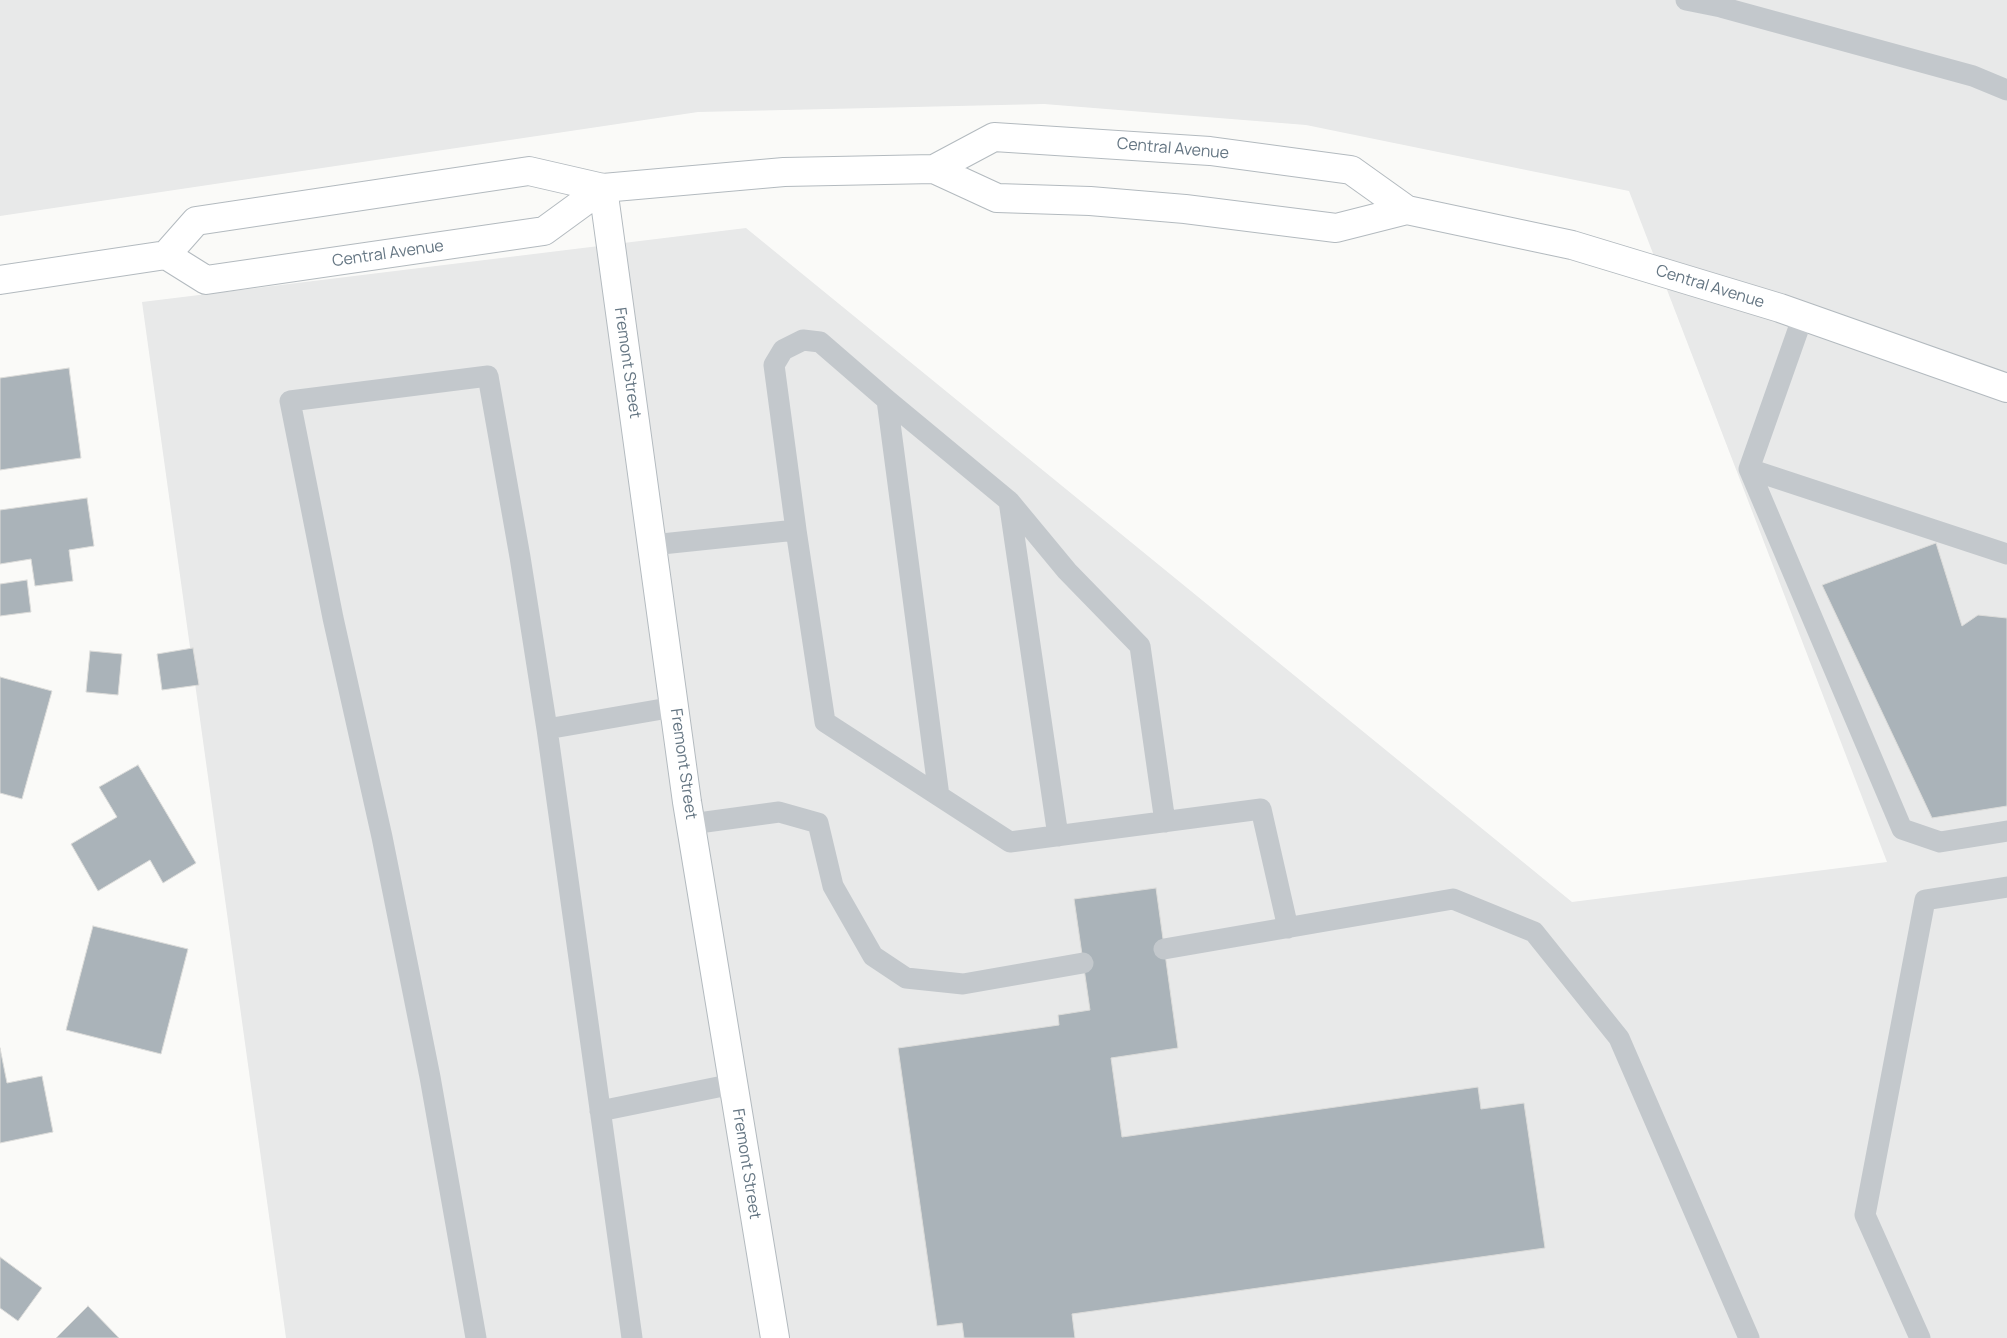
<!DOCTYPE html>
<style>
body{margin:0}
canvas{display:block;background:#fafaf8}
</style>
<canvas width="2007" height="1338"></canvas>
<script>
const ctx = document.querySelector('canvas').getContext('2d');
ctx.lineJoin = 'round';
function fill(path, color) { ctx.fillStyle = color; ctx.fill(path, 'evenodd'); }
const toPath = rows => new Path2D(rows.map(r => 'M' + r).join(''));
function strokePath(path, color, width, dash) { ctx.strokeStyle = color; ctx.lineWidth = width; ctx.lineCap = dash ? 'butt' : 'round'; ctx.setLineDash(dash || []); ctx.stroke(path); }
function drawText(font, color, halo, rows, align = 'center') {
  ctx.font = font + ' Manrope,sans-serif'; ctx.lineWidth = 5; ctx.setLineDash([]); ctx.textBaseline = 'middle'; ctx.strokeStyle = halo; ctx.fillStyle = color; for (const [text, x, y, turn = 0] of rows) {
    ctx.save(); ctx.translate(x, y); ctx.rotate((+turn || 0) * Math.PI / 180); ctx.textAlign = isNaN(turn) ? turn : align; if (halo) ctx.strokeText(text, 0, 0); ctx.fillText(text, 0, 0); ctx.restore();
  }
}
const built = toPath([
 [0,0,2007,0,2007,1338,286,1338,142,302,746,228,1572,902,1887,862,1629,191,1306,125,1044,104,698,112,0,216]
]);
const building = toPath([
 [69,368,81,458,0,470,0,378,69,368],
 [87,498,94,546,69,550,73,581,35,586,31,559,0,564,0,510,87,498],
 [1936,543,1962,626,1978,615,2007,618,2007,806,1932,818,1822,585,1936,543],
 [27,580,31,612,0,616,0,584,27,580],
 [193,648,199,685,162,690,157,654,193,648],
 [90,651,122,654,118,695,86,692,90,651],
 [0,677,52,691,22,799,0,793,0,677],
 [138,765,196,863,163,883,150,860,98,891,71,844,117,817,99,787,138,765],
 [1156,888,1178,1048,1111,1058,1122,1137,1478,1087,1481,1109,1524,1103,1545,1248,1072,1314,1075,1338,964,1338,962,1323,937,1326,898,1048,1059,1025,1058,1015,1090,1010,1074,899,1156,888],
 [93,926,188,949,161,1054,66,1030,93,926],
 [0,1048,7,1083,42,1076,53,1132,0,1143,0,1048],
 [0,1257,42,1288,18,1321,0,1308,0,1257],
 [88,1306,119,1338,56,1338,88,1306]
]);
const lane = toPath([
 [1686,0,1721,7,1973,76,2007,90],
 [1803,316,1749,469,1902,829,1940,842,2007,831],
 [887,400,939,796],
 [1749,469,2007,554],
 [1009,501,1058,836],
 [796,530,774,365,783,350,803,340,820,342,887,400,1009,501,1067,571,1140,646,1165,822],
 [652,545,796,530,825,722,1010,842,1261,809,1288,928],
 [691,824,779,812,818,823,833,886,873,956,906,978,963,984,1083,963],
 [1164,949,1453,899,1534,932,1619,1038,1749,1338],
 [600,1111,733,1084],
 [476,1338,430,1077,382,837,333,618,290,401,488,376,520,557,547,729],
 [632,1338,547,729,674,707],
 [1920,1338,1865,1215,1925,900,2007,887]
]);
const secondary = toPath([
 [934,169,994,137,1210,151,1351,170,1407,210,1572,245,1780,308,2007,388],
 [603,188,687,802,775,1338],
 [166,255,206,280,544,231,603,188],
 [0,280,166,255,196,221,529,171,603,188,784,172,934,169,997,198,1090,201,1185,209,1336,228,1407,210]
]);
const streetNames = [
 ["Central Avenue",1173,149,5],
 ["Central Avenue",388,254,-8],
 ["Central Avenue",1710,287,17],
 ["Fremont Street",627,363,82],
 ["Fremont Street",683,764,82],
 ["Fremont Street",746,1164,81]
];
fill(built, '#e8e9e9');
fill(building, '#aab3b9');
strokePath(building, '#dcdcda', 1);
strokePath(secondary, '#b3babf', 30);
strokePath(lane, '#c3c8cc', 21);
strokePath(secondary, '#fff', 28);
drawText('16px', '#657683', '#fff', streetNames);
</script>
